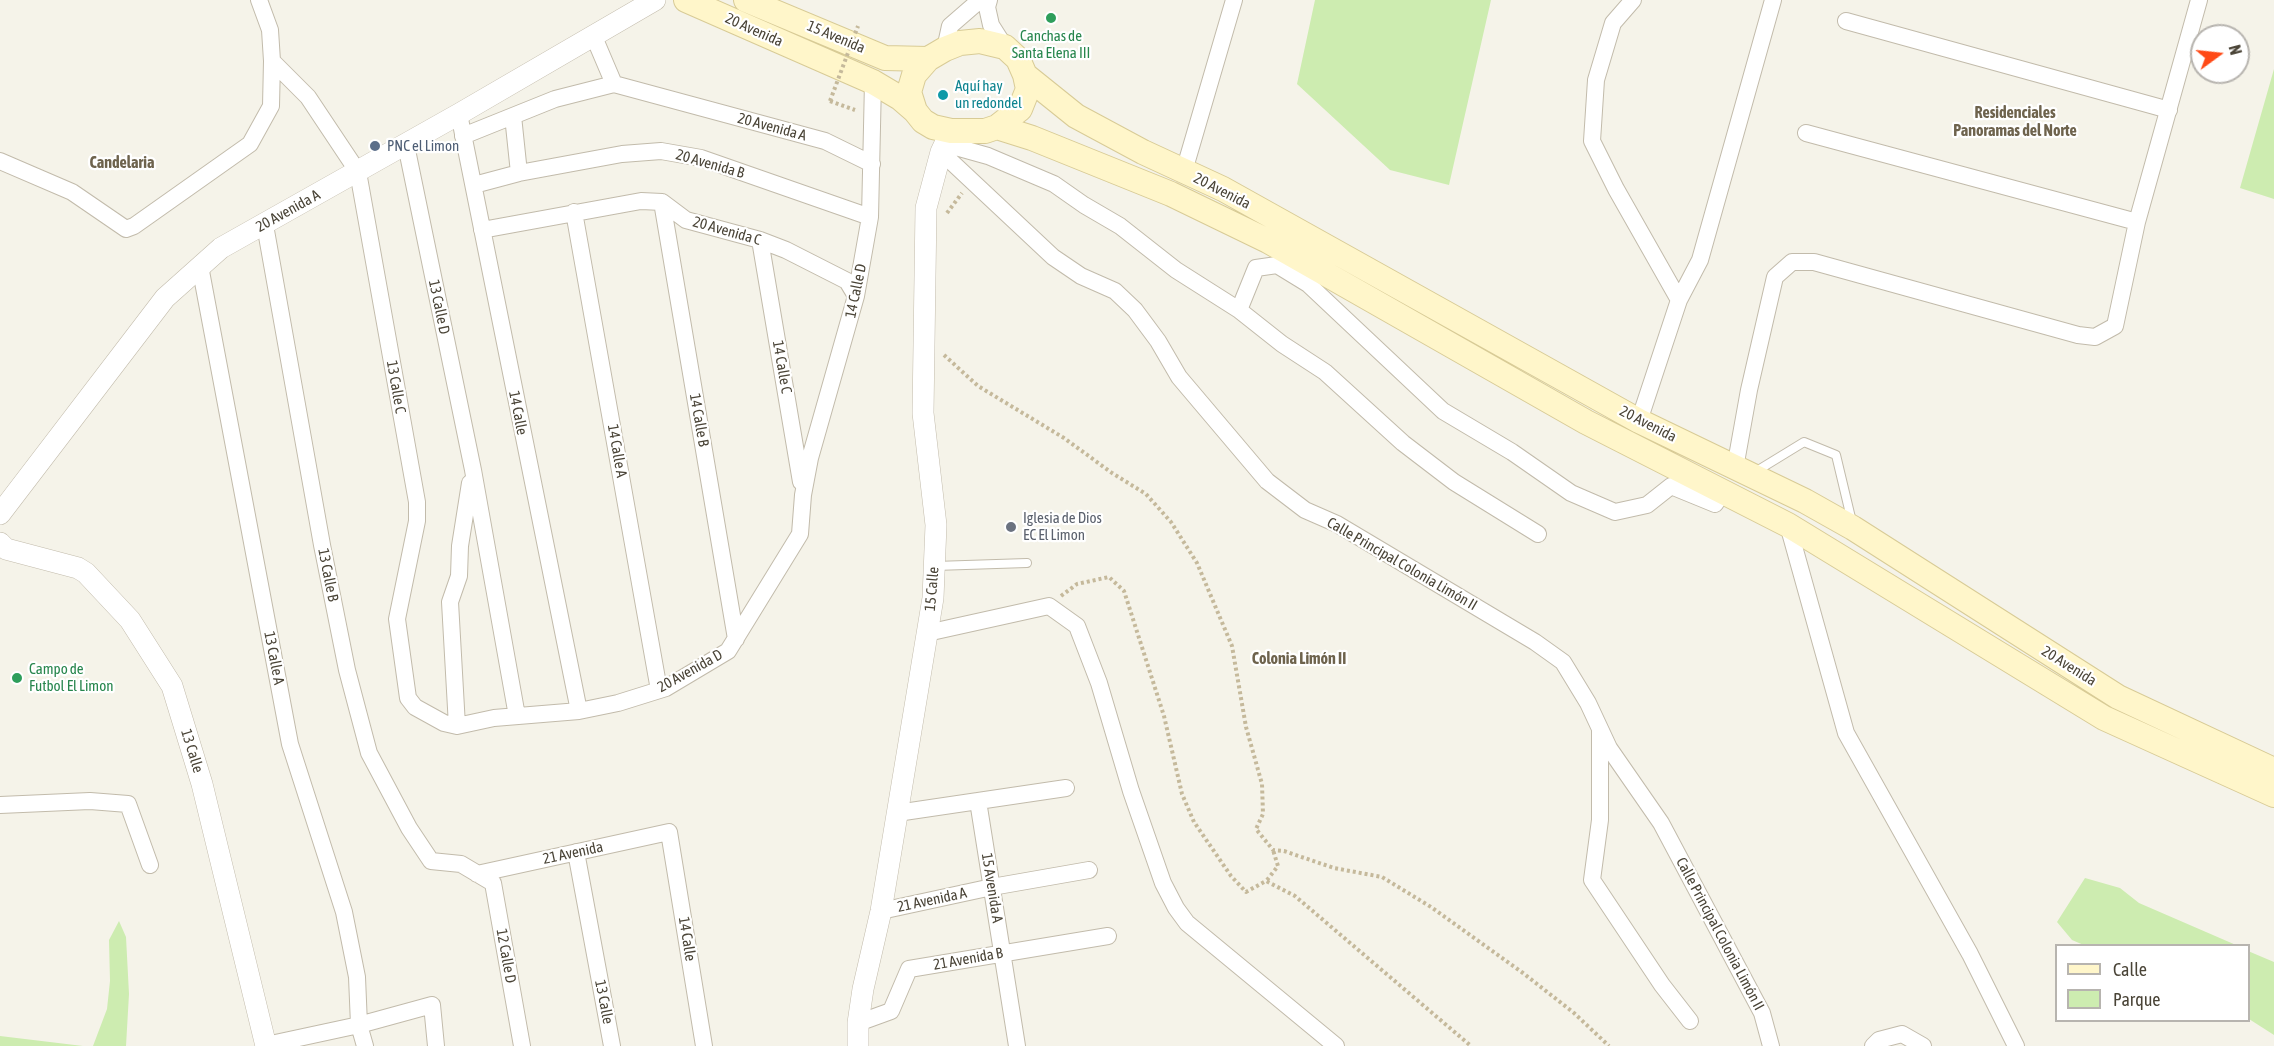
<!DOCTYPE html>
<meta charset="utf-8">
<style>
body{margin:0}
#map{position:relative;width:2274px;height:1046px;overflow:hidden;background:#f5f3e9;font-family:"Asap Condensed",sans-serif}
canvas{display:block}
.legend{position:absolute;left:2055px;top:944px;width:195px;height:78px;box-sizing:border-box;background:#fff;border:2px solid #b7b4af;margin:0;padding:8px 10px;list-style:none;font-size:18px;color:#4a4437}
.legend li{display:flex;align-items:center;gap:12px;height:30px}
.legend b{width:30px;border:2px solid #b7b4af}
.north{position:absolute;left:2190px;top:24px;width:60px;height:60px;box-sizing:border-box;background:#fff;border:2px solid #b7b4af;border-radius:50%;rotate:75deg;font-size:16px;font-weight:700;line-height:24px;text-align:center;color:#4a4437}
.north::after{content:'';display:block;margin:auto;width:21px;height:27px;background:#ff4a17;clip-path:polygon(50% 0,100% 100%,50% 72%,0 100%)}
</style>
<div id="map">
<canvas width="2274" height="1046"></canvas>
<ul class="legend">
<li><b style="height:8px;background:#fff6ca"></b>Calle</li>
<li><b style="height:16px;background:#cdecb0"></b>Parque</li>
</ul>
<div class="north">N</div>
</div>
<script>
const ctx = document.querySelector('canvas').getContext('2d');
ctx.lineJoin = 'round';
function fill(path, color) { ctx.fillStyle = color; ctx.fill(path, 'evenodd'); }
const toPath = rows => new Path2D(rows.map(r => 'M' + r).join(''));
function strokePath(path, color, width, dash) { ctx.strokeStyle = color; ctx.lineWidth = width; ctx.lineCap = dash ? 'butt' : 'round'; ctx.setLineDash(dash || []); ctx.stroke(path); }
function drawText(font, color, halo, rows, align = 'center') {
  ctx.font = font + ' "Asap Condensed",sans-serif'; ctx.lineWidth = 4.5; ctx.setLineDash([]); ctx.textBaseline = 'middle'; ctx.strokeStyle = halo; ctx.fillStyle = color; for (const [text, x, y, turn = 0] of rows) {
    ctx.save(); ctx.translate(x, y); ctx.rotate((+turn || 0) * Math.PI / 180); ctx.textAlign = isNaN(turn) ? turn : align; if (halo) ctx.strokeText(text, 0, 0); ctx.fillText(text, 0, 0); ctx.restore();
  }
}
const green = toPath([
 [1315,0,1491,0,1449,185,1390,170,1297,84],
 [2274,69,2274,199,2240,188],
 [2085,878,2120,888,2139,903,2236,945,2086,946,2072,940,2057,922],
 [119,921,126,937,129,994,126,1046,93,1046,107,1009,110,981,109,940],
 [2248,951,2274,962,2274,1035,2249,1019],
 [0,1036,83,1046,0,1046]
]);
const path = toPath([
 [830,101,855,110],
 [947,213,962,193],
 [944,355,978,386,1064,438,1112,473,1146,494,1171,522,1197,563,1232,646,1246,727,1262,784,1263,814,1256,829,1273,850,1284,851,1334,868,1382,877,1431,907,1523,973,1574,1013,1609,1046],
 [1061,596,1077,584,1109,577,1124,591,1164,716,1182,794,1194,822,1231,876,1246,892,1266,881,1295,896,1471,1046],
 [1267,880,1278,866,1273,850]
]);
const service = toPath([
 [1755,472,1804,442,1836,455,1852,522],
 [935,566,1027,563]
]);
const minor = toPath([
 [989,0,987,7,991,25,1005,47],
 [1633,0,1613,23,1596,80,1592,141,1616,189,1679,300],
 [1846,21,2169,110],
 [594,37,614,84],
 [945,49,950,26,980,0],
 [272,61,308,97,358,172,417,502,417,521,397,619,408,698,415,707,444,723,457,726,494,718,579,711,618,703,666,688,728,651,800,534,803,495,810,458,856,296,870,217,873,82],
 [459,114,579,711],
 [513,116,519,173],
 [1806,133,2137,222],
 [463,136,555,99,614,84,825,141,872,164],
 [945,144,988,156,1054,184,1084,205,1120,226,1176,270,1239,310,1282,344,1325,372,1403,443,1454,482,1538,534],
 [406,145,473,470,517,716],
 [941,152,1053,257,1081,276,1115,291,1135,310,1158,341,1179,377,1267,481,1305,510,1337,524,1535,642,1563,662,1588,703,1609,748,1661,823,1762,1013,1771,1046],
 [0,161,72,192,126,229,134,226,250,144,271,106,272,61,270,30,259,0],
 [1184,171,1234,0],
 [474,185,519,173,622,154,661,151,701,158,870,217],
 [662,202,736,639],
 [574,212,659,690],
 [265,225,322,545,347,670,369,753,409,828,431,861,461,864,493,883,522,1046],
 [482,230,641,201,662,202,686,220,760,240,786,250,847,281,856,296],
 [760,240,801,482],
 [200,266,290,744,344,912,357,977,359,1025,365,1046],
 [1239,310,1256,268,1277,265,1308,284,1443,411,1512,452,1571,493,1615,512,1647,505,1671,486,1715,504,1723,492],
 [1639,421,1679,300,1700,260,1773,0],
 [1735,468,1749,390,1775,277,1792,262,1814,262,2078,335,2095,337,2115,326,2137,222,2199,0],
 [1788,525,1846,733,1970,954,2016,1046],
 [927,633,1049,606,1077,626,1099,683,1131,791,1163,883,1176,908,1187,923,1336,1046],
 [457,726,450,602,459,576,460,546,470,483],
 [1600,731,1600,820,1592,880,1662,985,1690,1021],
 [978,801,1017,1046],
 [0,805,90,801,128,804,150,865],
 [897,813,1066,788],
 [576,852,612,1046],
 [477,874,669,832,704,1046],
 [881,911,992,887,1089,870],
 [858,1023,891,1011,909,969,1108,936],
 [266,1045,359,1025,432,1005,436,1046],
 [1873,1046,1879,1040,1902,1034,1923,1046]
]);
const tertiary = toPath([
 [0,514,165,298,221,248,459,114,655,0],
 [0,543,6,549,78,568,86,573,130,620,172,686,202,784,266,1046],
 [858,1046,858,1023,863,989,881,911,933,598,936,525,923,413,926,208,941,152,951,131]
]);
const secondary = toPath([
 [686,0,873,82,900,98,915,111],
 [746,0,885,58,928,59],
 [980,41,1005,47,1018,59,1025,75,1028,89,1020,109,997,127,985,131,951,131,933,127,923,121,915,111,909,92,914,75,928,59,945,49,960,43,980,41],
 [1025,75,1076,116,1143,152,1223,189,1639,421,1805,501,1853,528,2118,697,2274,770],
 [997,127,1032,138,1171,194,1268,241,1586,422,1788,525,2104,718,2274,795]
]);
const pathBridge = toPath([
 [830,101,858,26]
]);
const markers = [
 [1051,18,6,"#2e9e5b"],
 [943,95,6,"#0f9aa8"],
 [375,146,6,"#5c6f8a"],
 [1011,527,6,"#6b7280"],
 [17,678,6,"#2e9e5b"]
];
const streetNames = [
 ["20 Avenida",754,30,24],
 ["15 Avenida",836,37,23],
 ["20 Avenida A",772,127,15],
 ["20 Avenida B",710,164,16],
 ["20 Avenida",1222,191,27],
 ["20 Avenida A",288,211,-29],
 ["20 Avenida C",727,231,16],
 ["14 Calle D",856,291,-78],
 ["13 Calle D",439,307,78],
 ["14 Calle C",782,367,80],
 ["13 Calle C",396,387,80],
 ["14 Calle",518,413,79],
 ["14 Calle B",699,420,80],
 ["20 Avenida",1648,424,27],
 ["14 Calle A",617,451,80],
 ["Calle Principal Colonia Limón II",1402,564,30],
 ["13 Calle B",328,575,79],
 ["15 Calle",932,589,-85],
 ["13 Calle A",274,658,79],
 ["20 Avenida",2069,666,32],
 ["20 Avenida D",690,671,-29],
 ["13 Calle",192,751,73],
 ["21 Avenida",573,853,-12],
 ["15 Avenida A",992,888,81],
 ["21 Avenida A",932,900,-12],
 ["Calle Principal Colonia Limón II",1720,934,62],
 ["14 Calle",687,939,81],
 ["12 Calle D",506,956,80],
 ["21 Avenida B",968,959,-10],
 ["13 Calle",604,1002,79]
];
const leisureNames = [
 ["Canchas de",1051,36],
 ["Santa Elena III",1051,53],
 ["Campo de",29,669,"left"],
 ["Futbol El Limon",29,686,"left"]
];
const cultureNames = [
 ["Aquí hay",955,86],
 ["un redondel",955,103]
];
const serviceNames = [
 ["PNC el Limon",387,146]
];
const worshipNames = [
 ["Iglesia de Dios",1023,518],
 ["EC El Limon",1023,535]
];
const neighbourhoodNames = [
 ["Residenciales",2015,113],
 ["Panoramas del Norte",2015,131],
 ["Candelaria",122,163],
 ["Colonia Limón II",1299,659]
];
fill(green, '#cdecb0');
strokePath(service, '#c2bbab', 10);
strokePath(minor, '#c2bbab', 18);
strokePath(tertiary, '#c2bbab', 22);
strokePath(secondary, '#d8cb96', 26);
strokePath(path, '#c5b99b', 4, [3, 3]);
strokePath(service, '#fff', 8);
strokePath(minor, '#fff', 16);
strokePath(tertiary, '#fff', 21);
strokePath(secondary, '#fff6ca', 24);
strokePath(pathBridge, '#c5b99b', 4, [3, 3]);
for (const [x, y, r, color] of markers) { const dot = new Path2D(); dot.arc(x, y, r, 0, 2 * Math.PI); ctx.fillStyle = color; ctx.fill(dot); strokePath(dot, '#fff', 2); }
drawText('15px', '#4a4437', '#fff', streetNames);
drawText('15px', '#27864d', '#fff', leisureNames);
drawText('15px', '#0d838f', '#fff', cultureNames, 'left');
drawText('15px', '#4e5e75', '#fff', serviceNames, 'left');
drawText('15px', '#5b616d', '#fff', worshipNames, 'left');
drawText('bold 16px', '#6e634d', '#fff', neighbourhoodNames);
</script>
